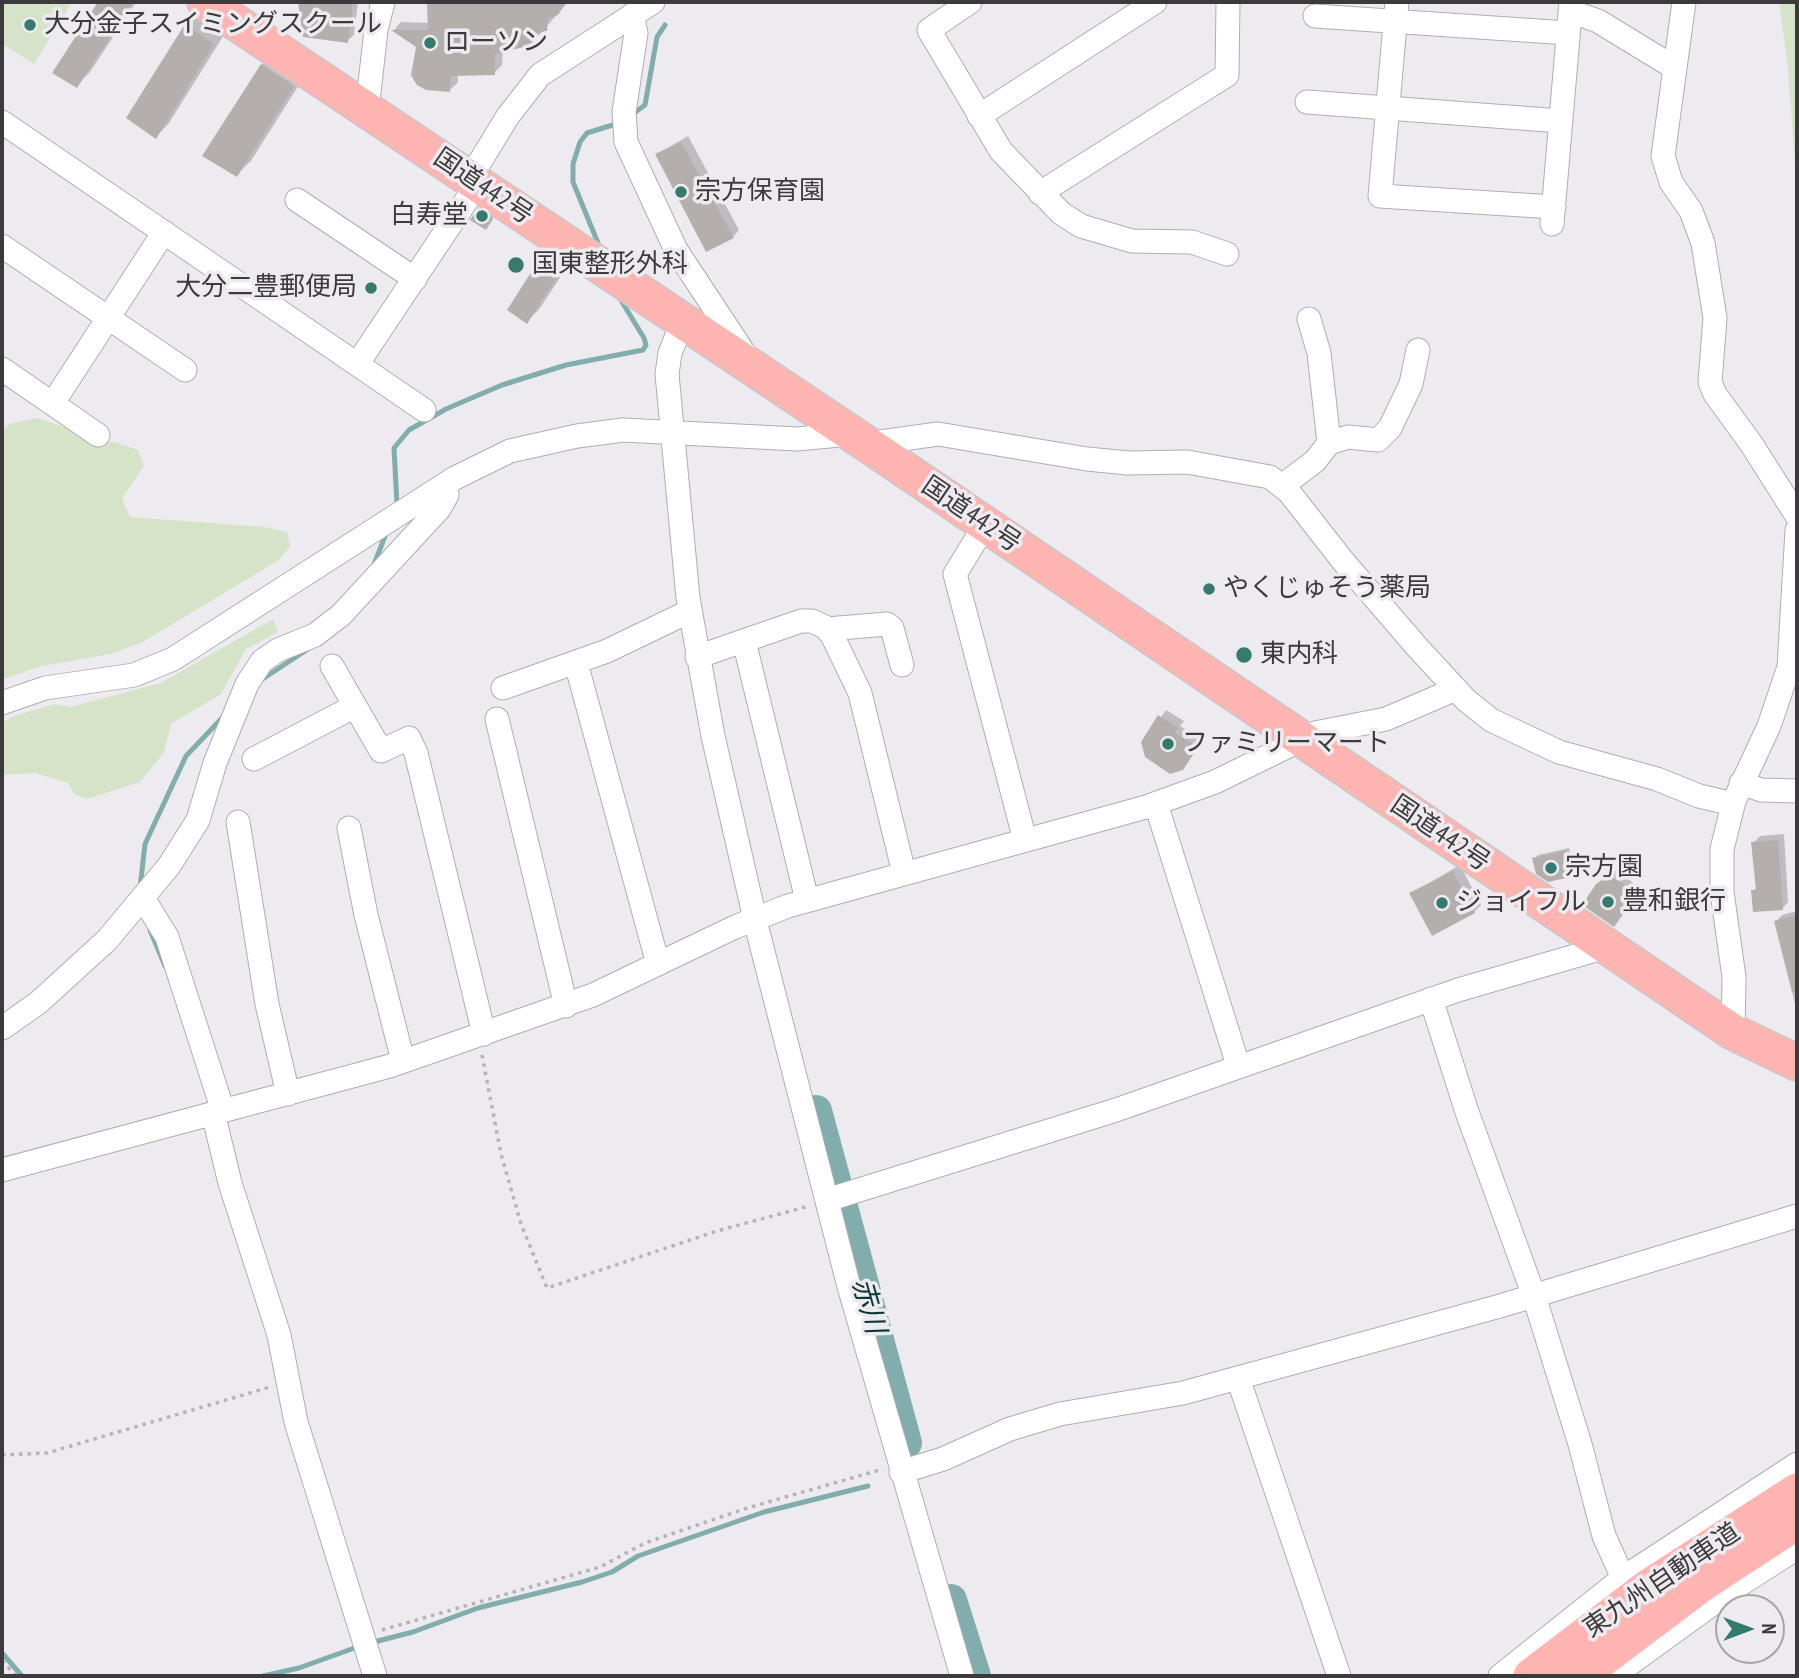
<!DOCTYPE html>
<meta charset="utf-8">
<style>
body{margin:0}
#map{position:relative;width:1799px;height:1678px;overflow:hidden;background:#eeebf0;font-family:"PT Sans Narrow",sans-serif}
canvas{display:block}
.frame{position:absolute;inset:0;border:4px solid #3c3a3c;pointer-events:none}
.north{position:absolute;left:1715px;top:1594px;width:70px;height:70px;box-sizing:border-box;background:#eeebf0;border:2px solid #a7a4a8;border-radius:50%;rotate:90deg;font-size:19px;font-weight:700;line-height:28px;text-align:center;color:#3c3a3c}
.north::after{content:'';display:block;margin:auto;width:24px;height:32px;background:#367a6d;clip-path:polygon(50% 0,100% 100%,50% 72%,0 100%)}
</style>
<div id="map">
<canvas width="1799" height="1678"></canvas>
<div class="frame"></div>
<div class="north">N</div>
</div>
<script>
const ctx = document.querySelector('canvas').getContext('2d');
ctx.lineJoin = 'round';
function fill(path, color) { ctx.fillStyle = color; ctx.fill(path, 'evenodd'); }
const toPath = rows => new Path2D(rows.map(r => 'M' + r).join(''));
function strokePath(path, color, width, dash) { ctx.strokeStyle = color; ctx.lineWidth = width; ctx.lineCap = dash ? 'butt' : 'round'; ctx.setLineDash(dash || []); ctx.stroke(path); }
function drawText(font, color, halo, rows, align = 'center') {
  ctx.font = font + ' "PT Sans Narrow","Noto Sans JP",sans-serif'; ctx.lineWidth = 7; ctx.setLineDash([]); ctx.textBaseline = 'middle'; ctx.strokeStyle = halo; ctx.fillStyle = color; for (const [text, x, y, turn = 0] of rows) {
    ctx.save(); ctx.translate(x, y); ctx.rotate((+turn || 0) * Math.PI / 180); ctx.textAlign = isNaN(turn) ? turn : align; if (halo) ctx.strokeText(text, 0, 0); ctx.fillText(text, 0, 0); ctx.restore();
  }
}
const green = toPath([
 [5,2,72,2,34,64,2,44,2,7],
 [1779,2,1797,2,1797,192,1788,68],
 [37,418,70,429,84,440,115,442,138,450,144,466,122,498,130,517,265,527,287,532,290,546,279,560,141,643,110,654,38,667,2,680,2,431,9,424],
 [273,619,278,632,246,649,221,694,171,724,164,752,140,782,87,799,75,795,68,783,35,773,2,775,2,723,14,716,55,704,70,707,161,683]
]);
const shadow = toPath([
 [100,2,136,2,90,72,76,86,54,73],
 [300,2,358,2,354,35,347,41,304,35],
 [429,2,568,2,531,44,503,50,502,65,494,73,458,74,458,82,450,90,417,46,394,30,401,22,429,23],
 [200,11,227,30,169,123,156,137,186,25],
 [276,51,307,72,251,161,237,174,205,155,262,65],
 [688,136,739,230,733,237,657,154],
 [483,206,496,214,486,228,479,210],
 [558,240,577,252,540,308,527,322,545,253],
 [1166,710,1184,721,1180,726,1203,740,1182,769,1143,742],
 [1784,834,1788,902,1782,909,1753,891,1757,887,1753,843,1760,836],
 [1569,848,1574,872,1570,876,1534,859,1538,855],
 [1460,865,1481,905,1474,912,1412,893],
 [1616,870,1641,889,1620,918,1605,878],
 [1797,911,1797,1013,1776,922,1782,915]
]);
const stream = toPath([
 [630,116,645,105,657,37,665,25],
 [600,248,573,182,573,164,580,142,587,133,619,123],
 [397,505,394,448,409,430,446,409,502,385,566,365,643,350,646,345,644,338,619,297],
 [373,567,387,531],
 [261,680,308,649],
 [140,888,145,844,186,756,224,716],
 [150,930,165,966],
 [370,1643,413,1632,478,1608,582,1582,612,1572,638,1556,764,1512,868,1486],
 [2,1653,22,1676],
 [263,1676,299,1668,360,1646]
]);
const river = toPath([
 [816,1111,906,1443],
 [951,1600,975,1676]
]);
const building = toPath([
 [98,2,133,2,77,88,52,73],
 [298,2,353,2,348,43,303,37],
 [427,2,566,2,558,15,548,18,547,31,535,34,532,45,495,54,495,75,450,76,450,92,426,90,417,85,411,75,416,47,391,30,428,30],
 [185,24,214,44,156,139,126,118],
 [261,64,294,86,237,177,202,156],
 [681,142,734,238,706,252,655,154],
 [478,208,493,219,486,230,470,220],
 [544,252,564,266,527,324,507,310],
 [1158,715,1178,728,1175,733,1198,747,1183,770,1170,774,1145,757,1141,742],
 [1778,840,1783,910,1753,912,1751,890,1756,890,1751,842],
 [1565,851,1571,877,1548,882,1536,874,1532,858],
 [1453,871,1475,913,1432,936,1409,893],
 [1609,875,1629,888,1635,897,1614,927,1582,905,1596,884],
 [1797,915,1797,992,1792,992,1774,921]
]);
const path = toPath([
 [482,1055,501,1154,521,1224,547,1288,717,1231,809,1206],
 [2,1455,47,1453,270,1387],
 [382,1630,600,1567,645,1543,744,1509,883,1469],
 [2,1661,16,1676]
]);
const minor = toPath([
 [970,2,929,30,1001,151,1061,213,1081,226,1132,241,1192,242,1227,254],
 [1397,2,1380,196,1554,207],
 [1684,2,1663,156,1671,182,1691,211,1703,243,1715,318,1710,382,1715,394,1752,445,1797,516],
 [1570,11,1598,21,1675,68],
 [632,15,636,33,624,112,626,142,676,250,746,356],
 [1315,16,1568,33],
 [1307,102,1561,121],
 [367,110,376,30,383,2],
 [979,116,1155,2],
 [2,122,424,410],
 [470,178,508,116,540,75,653,2],
 [1040,193,1227,75,1228,2],
 [297,200,415,279],
 [1552,224,1571,2],
 [2,246,185,370],
 [1309,319,1319,353,1329,443],
 [683,321,670,353,667,374,688,598,713,736,758,932,848,1283,962,1676],
 [358,363,478,183],
 [2,369,98,435],
 [53,403,164,232],
 [866,444,938,434,1087,459,1128,463,1187,462,1270,477,1289,492,1343,561,1417,647,1466,700,1491,720,1559,752,1657,779,1699,796,1733,804],
 [1282,486,1315,461,1329,443,1348,437,1378,440,1390,428,1411,384,1418,350],
 [985,525,955,574,1025,840],
 [827,629,887,624,892,628,902,665],
 [744,641,807,900],
 [697,657,801,621,812,621,825,627,832,635,860,693,904,873],
 [576,663,658,964],
 [332,666,381,751,409,738,416,753,484,1034],
 [503,688,607,651,690,611],
 [2,703,45,688,134,675,173,659,455,478,510,451,577,436,623,430,797,439,851,434],
 [497,719,566,1006],
 [254,759,355,706],
 [1741,783,1761,790,1797,791],
 [1156,804,1238,1065],
 [238,822,267,1004,288,1094],
 [349,828,366,915,403,1061],
 [143,898,167,937,223,1111],
 [1431,999,1467,1112,1534,1296,1580,1444,1604,1536,1623,1578],
 [2,1028,38,1003,107,940,169,866,198,820,215,763,247,684,262,661,278,650,315,635,341,615,439,509,447,495,443,486],
 [1733,1032,1734,977,1722,892,1722,849,1734,801,1769,726,1789,667,1797,530],
 [213,1113,230,1183,279,1335,296,1422,375,1676],
 [2,1170,390,1066,593,995,735,927,788,906,1146,807,1215,782,1315,733,1386,719,1456,689],
 [827,1200,1116,1110,1458,990,1606,947],
 [1238,1378,1339,1676],
 [901,1472,943,1459,1010,1429,1060,1414,1183,1393,1500,1306,1797,1216],
 [1500,1676,1623,1578,1797,1464],
 [1613,1676,1733,1589,1797,1548]
]);
const highway = toPath([
 [205,2,873,448,1733,1032,1797,1063],
 [1531,1676,1648,1587,1797,1491],
 [1580,1676,1702,1584,1797,1522]
]);
const markers = [
 [30,25,7,"#367a6d"],
 [430,43,7,"#367a6d"],
 [681,192,7,"#367a6d"],
 [482,216,7,"#367a6d"],
 [516,265,9,"#367a6d"],
 [371,288,7,"#367a6d"],
 [1209,589,7,"#367a6d"],
 [1244,655,9,"#367a6d"],
 [1168,744,7,"#367a6d"],
 [1551,868,7,"#367a6d"],
 [1608,902,7,"#367a6d"],
 [1442,903,7,"#367a6d"]
];
const poiNames = [
 ["大分金子スイミングスクール",44,25],
 ["ローソン",444,43],
 ["宗方保育園",695,192],
 ["白寿堂",468,216,"right"],
 ["国東整形外科",532,265],
 ["大分二豊郵便局",357,288,"right"],
 ["やくじゅそう薬局",1223,589],
 ["東内科",1260,655],
 ["ファミリーマート",1182,744],
 ["宗方園",1565,868],
 ["豊和銀行",1622,902],
 ["ジョイフル",1456,903]
];
const streetNames = [
 ["国道442号",483,187,34],
 ["国道442号",971,515,34],
 ["国道442号",1440,834,34],
 ["東九州自動車道",1662,1581,-34]
];
const waterNames = [
 ["赤川",868,1306,74]
];
fill(green, '#d5e3c8');
fill(shadow, '#0003');
strokePath(stream, '#82adad', 5);
strokePath(river, '#82adad', 32);
fill(building, '#b4aeac');
strokePath(minor, '#b0adb2', 25);
strokePath(highway, '#c8c8c8', 38);
strokePath(path, '#b6b3b8', 3.5, [3.5, 5]);
strokePath(minor, '#fff', 23);
strokePath(highway, '#feb5b2', 35);
for (const [x, y, r, color] of markers) { const dot = new Path2D(); dot.arc(x, y, r, 0, 2 * Math.PI); ctx.fillStyle = color; ctx.fill(dot); strokePath(dot, '#eeebf0', 2.5); }
drawText('26px', '#3c3a3c', '#eeebf0', poiNames, 'left');
drawText('26px', '#3c3a3c', '#eeebf0', streetNames);
drawText('italic 28px', '#0d3838', '#eeebf0', waterNames);
</script>
